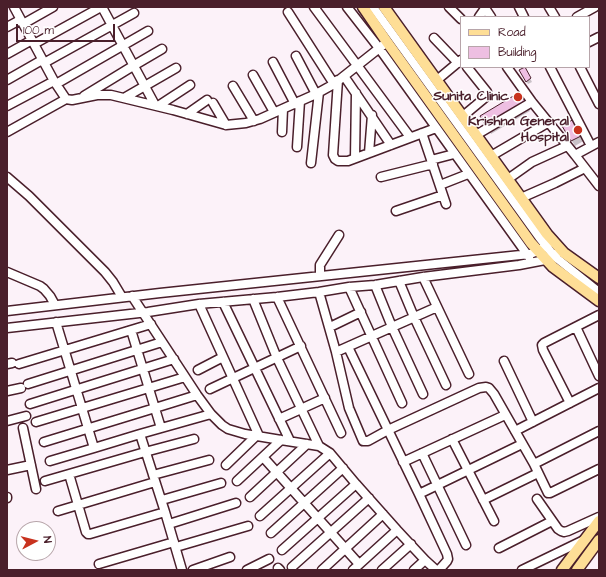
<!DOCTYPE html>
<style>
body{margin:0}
#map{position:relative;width:606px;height:577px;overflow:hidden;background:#fcf2f9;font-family:"Architects Daughter",sans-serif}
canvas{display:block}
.frame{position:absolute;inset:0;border:8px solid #4a1f2b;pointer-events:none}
.legend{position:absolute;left:460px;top:16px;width:130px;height:52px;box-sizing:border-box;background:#fff;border:1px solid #b7a5aa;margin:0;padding:5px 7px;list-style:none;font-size:12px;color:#4a1f2b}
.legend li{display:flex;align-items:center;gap:8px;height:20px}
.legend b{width:20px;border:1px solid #b7a5aa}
.north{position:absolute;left:16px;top:521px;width:40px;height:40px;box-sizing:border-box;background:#fff;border:1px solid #b7a5aa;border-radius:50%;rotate:83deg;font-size:11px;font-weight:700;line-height:16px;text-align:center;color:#4a1f2b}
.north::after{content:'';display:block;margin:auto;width:14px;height:18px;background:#c8321e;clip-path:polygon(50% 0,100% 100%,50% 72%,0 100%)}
.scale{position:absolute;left:16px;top:24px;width:99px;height:18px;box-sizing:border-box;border:2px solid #4a1f2b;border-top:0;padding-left:5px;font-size:12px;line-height:14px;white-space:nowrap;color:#4a1f2b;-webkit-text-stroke:3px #fff;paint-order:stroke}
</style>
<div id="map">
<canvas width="606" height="577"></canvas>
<div class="frame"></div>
<ul class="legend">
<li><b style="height:5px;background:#fede96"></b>Road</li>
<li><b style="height:11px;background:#eebfe2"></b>Building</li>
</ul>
<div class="north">N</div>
<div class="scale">100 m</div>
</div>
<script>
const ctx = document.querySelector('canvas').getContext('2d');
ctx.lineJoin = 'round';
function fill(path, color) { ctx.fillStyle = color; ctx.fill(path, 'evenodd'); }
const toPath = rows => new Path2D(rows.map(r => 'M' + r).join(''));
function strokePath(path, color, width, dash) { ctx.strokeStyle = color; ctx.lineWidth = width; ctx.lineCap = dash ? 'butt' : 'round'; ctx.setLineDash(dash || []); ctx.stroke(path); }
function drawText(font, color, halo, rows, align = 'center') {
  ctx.font = font + ' "Architects Daughter",sans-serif'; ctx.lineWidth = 3; ctx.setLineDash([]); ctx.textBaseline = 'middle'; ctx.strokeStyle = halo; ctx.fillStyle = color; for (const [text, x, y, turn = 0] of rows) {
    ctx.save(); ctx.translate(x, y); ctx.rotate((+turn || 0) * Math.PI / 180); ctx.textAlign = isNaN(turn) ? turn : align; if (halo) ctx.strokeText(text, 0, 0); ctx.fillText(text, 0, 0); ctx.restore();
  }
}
const shadow = toPath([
 [525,68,532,82,528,84,520,71],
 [520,93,530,111,491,134,481,116],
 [574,120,585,140,575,146,563,126]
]);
const building = toPath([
 [525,67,531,78,526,82,519,70,525,67],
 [520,92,527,104,486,127,480,116,520,92],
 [574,119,583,135,571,141,562,126,574,119]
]);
const minor = toPath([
 [14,7,54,81,66,99,72,100,97,95,111,95,173,110,226,125,246,123,260,119,316,94,334,84,387,42],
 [102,7,155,105],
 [314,7,410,137],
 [347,7,379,48,529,257],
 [373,7,539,237,554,256,599,292],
 [449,7,461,19],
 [519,7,524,17],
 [549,7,555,17],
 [485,8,491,17],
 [288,12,334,84],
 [479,17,486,7],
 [577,17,595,7],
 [23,24,53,7],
 [7,27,20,20],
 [434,38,458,63],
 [589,42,599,37],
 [34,44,101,7],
 [7,54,32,40],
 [296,56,316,94],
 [273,62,295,104],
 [44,63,134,13],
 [507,67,532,102,575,155],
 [550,67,591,146],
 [580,67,599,104],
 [253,75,274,112],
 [344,76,391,145],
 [7,80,42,60],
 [338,80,333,155,335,159,338,161,348,161,436,128],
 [437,80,461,60],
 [56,84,148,31],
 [233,86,254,121],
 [84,96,133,66,162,49],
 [124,98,176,68],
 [213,103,226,125],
 [7,106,54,81],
 [158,106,190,85],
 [187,114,207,100],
 [463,116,487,96,487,92,467,67],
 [7,132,66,99],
 [282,132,283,109],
 [422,133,446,204],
 [476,135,532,102],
 [599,142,575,155,599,186],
 [297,147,300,101],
 [369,153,372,115],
 [491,156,549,122],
 [355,158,356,93],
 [431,160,454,154],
 [311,163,319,92],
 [7,177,29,196,105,272,113,282,122,297],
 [381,177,433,164],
 [508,179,532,162,567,146],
 [440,185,468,174],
 [521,198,555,183,585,168],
 [396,211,443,195],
 [7,272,40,286,44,289,50,296,55,305],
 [320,276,320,265,339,235],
 [423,277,469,374],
 [399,281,414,317,446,385],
 [375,285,392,327,423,394],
 [349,287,402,403],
 [319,292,336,352,349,408,363,441,368,441,388,430,479,388,486,387,489,388,494,394,534,464,548,493,550,493,599,469],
 [132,296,197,395,211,414,222,425,228,429,245,434,281,440,319,446,330,453,356,484,397,530,425,560,436,570],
 [277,297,341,433],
 [253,299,277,358,319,446],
 [223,302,290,441],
 [199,304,259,436],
 [7,311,160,293,530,254,538,251,546,246,553,240],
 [56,322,94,448,140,434],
 [330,327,361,312],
 [576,327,599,376],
 [7,328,148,312,199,304,277,297,319,292,349,287,375,285,423,277,519,265,545,260,554,256,561,250],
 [131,330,161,428],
 [348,347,419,494,447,554,448,559,447,561,439,570],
 [336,352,437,307],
 [504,361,533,422],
 [7,364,12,363],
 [19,364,151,324],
 [198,370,223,357],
 [28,384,162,342],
 [210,389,301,346],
 [7,391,21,388],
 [570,403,543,350,542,345,544,343,599,315],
 [30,404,174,359],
 [279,419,325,398],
 [7,421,26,416],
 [36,422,185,377],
 [23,428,36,489],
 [515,431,599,388],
 [452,439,494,521],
 [44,442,155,408,197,395],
 [422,453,466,545],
 [263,457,359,564],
 [50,461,94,448],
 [403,462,505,415],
 [534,464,599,431],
 [226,465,256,436],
 [7,470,31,465],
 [69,474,86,532,88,534,90,534,165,512],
 [153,475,209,460],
 [45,481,145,452,194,439],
 [237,481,281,440],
 [419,494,522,444],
 [7,497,7,498],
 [250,497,307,444],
 [537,499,558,529,561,531,564,532,568,531,599,517],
 [162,500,221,483],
 [483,500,538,473],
 [58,511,155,482],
 [260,516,330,453],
 [169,524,236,503],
 [271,533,343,468],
 [176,547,248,526],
 [499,548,552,521],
 [282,550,356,484],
 [99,564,174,542],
 [292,567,369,498],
 [278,568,280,570],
 [182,570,165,512,140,434,211,414],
 [193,570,230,557],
 [247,570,269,559],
 [322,570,383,514],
 [353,570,397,530],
 [382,570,411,544],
 [414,570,425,560],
 [522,570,586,539]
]);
const major = toPath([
 [363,7,387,42,531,243,553,267,599,301],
 [384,7,547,234,564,253,599,278],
 [562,570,599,521],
 [577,570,599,540]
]);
const markers = [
 [518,97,5,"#c8321e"],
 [578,130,5,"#c8321e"]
];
const poiNames = [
 ["Sunita Clinic",509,97],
 ["Krishna General",569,122],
 ["Hospital",569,138]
];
fill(shadow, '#0003');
fill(building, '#eebfe2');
strokePath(building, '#4a1f2b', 1);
strokePath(minor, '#4a1f2b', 11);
strokePath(major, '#4a1f2b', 13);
strokePath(minor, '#fff', 8);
strokePath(major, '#fede96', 10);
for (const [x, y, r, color] of markers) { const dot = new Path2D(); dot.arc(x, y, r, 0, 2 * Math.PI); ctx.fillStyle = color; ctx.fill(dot); strokePath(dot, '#fff', 1.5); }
drawText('bold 14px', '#4a1f2b', '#fff', poiNames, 'right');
</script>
